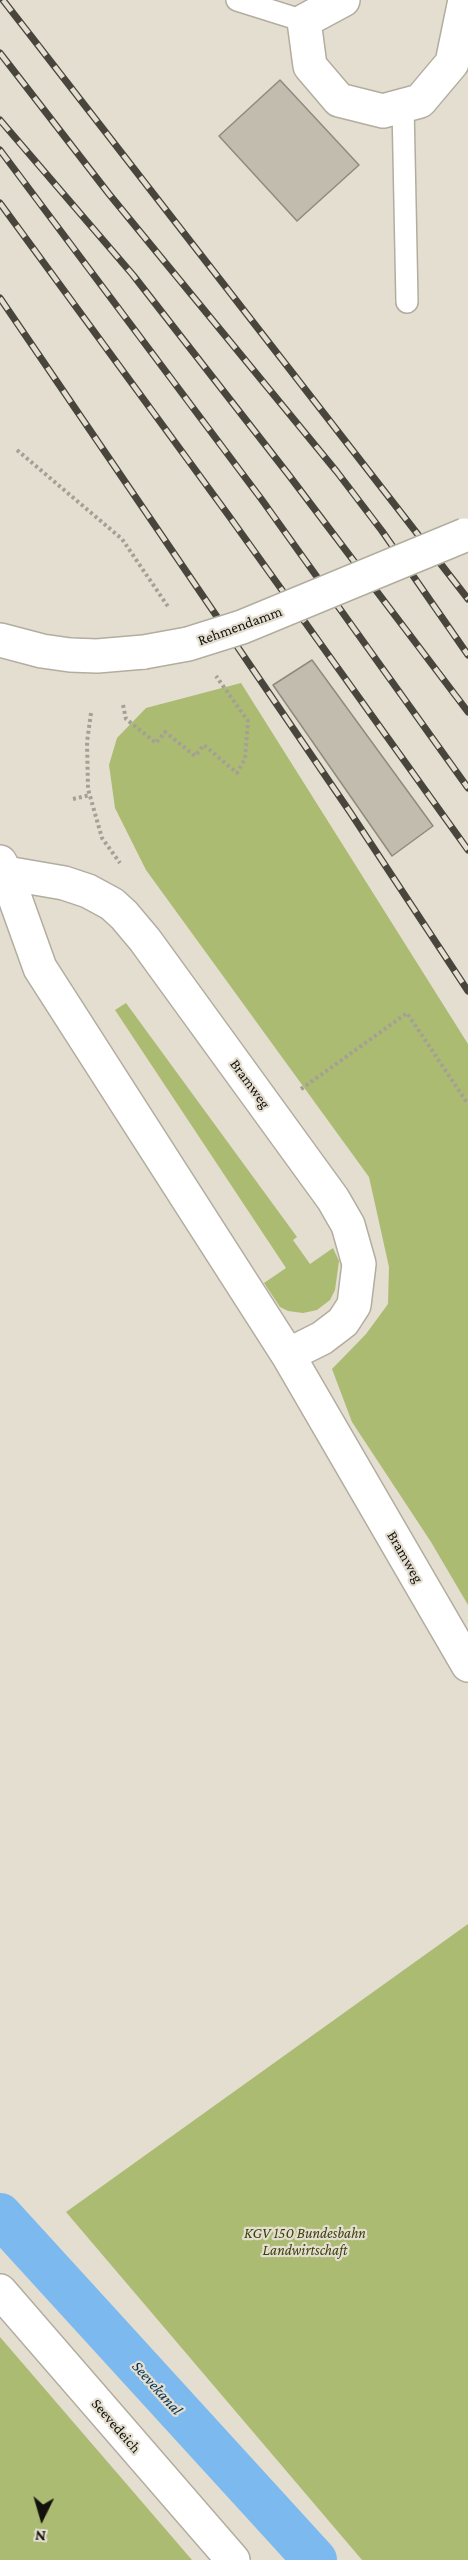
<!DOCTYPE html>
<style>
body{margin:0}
#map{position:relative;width:468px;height:2560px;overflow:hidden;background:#e4ded0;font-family:"Crimson Pro",serif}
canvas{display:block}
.north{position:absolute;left:12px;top:2488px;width:60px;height:60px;-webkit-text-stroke:4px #e4ded0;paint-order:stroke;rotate:185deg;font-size:16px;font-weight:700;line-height:24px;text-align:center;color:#13110c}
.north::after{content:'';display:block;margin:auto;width:21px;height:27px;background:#13110c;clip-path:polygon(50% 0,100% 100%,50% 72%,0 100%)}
</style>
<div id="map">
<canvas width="468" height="2560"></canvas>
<div class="north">N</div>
</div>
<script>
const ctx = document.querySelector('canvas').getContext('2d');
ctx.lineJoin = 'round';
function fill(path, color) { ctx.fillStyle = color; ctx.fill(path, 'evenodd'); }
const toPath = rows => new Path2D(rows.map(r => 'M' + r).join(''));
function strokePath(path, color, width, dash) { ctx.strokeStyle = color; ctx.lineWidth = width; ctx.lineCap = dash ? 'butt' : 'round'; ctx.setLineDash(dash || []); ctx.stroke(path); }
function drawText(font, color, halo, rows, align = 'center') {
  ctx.font = font + ' "Crimson Pro",serif'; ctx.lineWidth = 4.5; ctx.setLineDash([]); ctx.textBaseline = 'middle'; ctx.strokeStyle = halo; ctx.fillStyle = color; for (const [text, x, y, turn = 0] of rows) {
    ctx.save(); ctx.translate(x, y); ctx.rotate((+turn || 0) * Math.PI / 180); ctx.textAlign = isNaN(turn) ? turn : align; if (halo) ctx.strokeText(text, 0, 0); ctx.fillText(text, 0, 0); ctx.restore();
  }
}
const green = toPath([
 [241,683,468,1044,468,1605,431,1542,352,1422,332,1369,366,1334,388,1304,389,1267,369,1177,146,870,115,808,109,765,117,738,146,708],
 [126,1003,297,1237,293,1240,310,1264,333,1248,339,1261,335,1290,330,1300,317,1310,303,1313,288,1311,280,1307,264,1283,286,1268,115,1010],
 [468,1924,468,2560,362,2560,66,2212],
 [0,2337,192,2560,0,2560]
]);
const canal = toPath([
 [0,2215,315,2560]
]);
const building = toPath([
 [280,80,359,165,297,221,219,136,280,80],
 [312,660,433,826,392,856,273,685,312,660]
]);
const path = toPath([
 [17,450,122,539,169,608],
 [123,705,126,719,156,743,165,732,195,756,204,745,237,773,245,759,248,721,216,676],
 [91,713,87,742,88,789,102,838,120,863],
 [73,799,90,795],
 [301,1089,407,1013,468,1104]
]);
const service = toPath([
 [237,0,304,21],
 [403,105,407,302]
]);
const minor = toPath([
 [343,0,304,21,310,66,339,100,383,111,420,101,452,63,465,0],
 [0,862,6,873,40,968,288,1355,468,1665],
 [6,873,64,883,88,891,112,904,124,915,145,940,333,1199,348,1225,359,1264,354,1305,343,1322,322,1338,288,1355],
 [0,2291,233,2560]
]);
const tertiary = toPath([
 [0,640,42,651,70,655,97,656,144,652]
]);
const rail = toPath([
 [3,0,468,599],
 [0,53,109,194,337,472,382,531,468,655],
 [0,120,133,275,288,474,468,712],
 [0,150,262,500,468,788],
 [0,203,229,516,468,850],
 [0,298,350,812,468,991]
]);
const tertiaryBridge = toPath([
 [144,652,188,644,242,627,465,535]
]);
const streetNames = [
 ["Rehmendamm",240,626,-20],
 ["Bramweg",250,1084,54],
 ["Bramweg",405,1557,60],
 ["Seevedeich",116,2426,49]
];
const parkNames = [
 ["KGV 150 Bundesbahn",305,2233],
 ["Landwirtschaft",305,2250]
];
const waterNames = [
 ["Seevekanal",157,2388,48]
];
fill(green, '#abbb72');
strokePath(canal, '#7bb9ee', 44);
fill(building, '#c2bcae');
strokePath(building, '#8f8a7c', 1.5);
strokePath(service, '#b2ad9f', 24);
strokePath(minor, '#b2ad9f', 36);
strokePath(tertiary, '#b2ad9f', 36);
strokePath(path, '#a5a095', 4, [3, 3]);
strokePath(service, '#fff', 21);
strokePath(minor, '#fff', 33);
strokePath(tertiary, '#fff', 33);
strokePath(rail, '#48453d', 7);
strokePath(rail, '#e4ded0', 4.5, [14]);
strokePath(tertiaryBridge, '#b2ad9f', 36, []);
strokePath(tertiaryBridge, '#fff', 33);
drawText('15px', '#13110c', '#e4ded0', streetNames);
drawText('italic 15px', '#394208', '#e4ded0', parkNames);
drawText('italic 16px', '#013355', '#e4ded0', waterNames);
</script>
